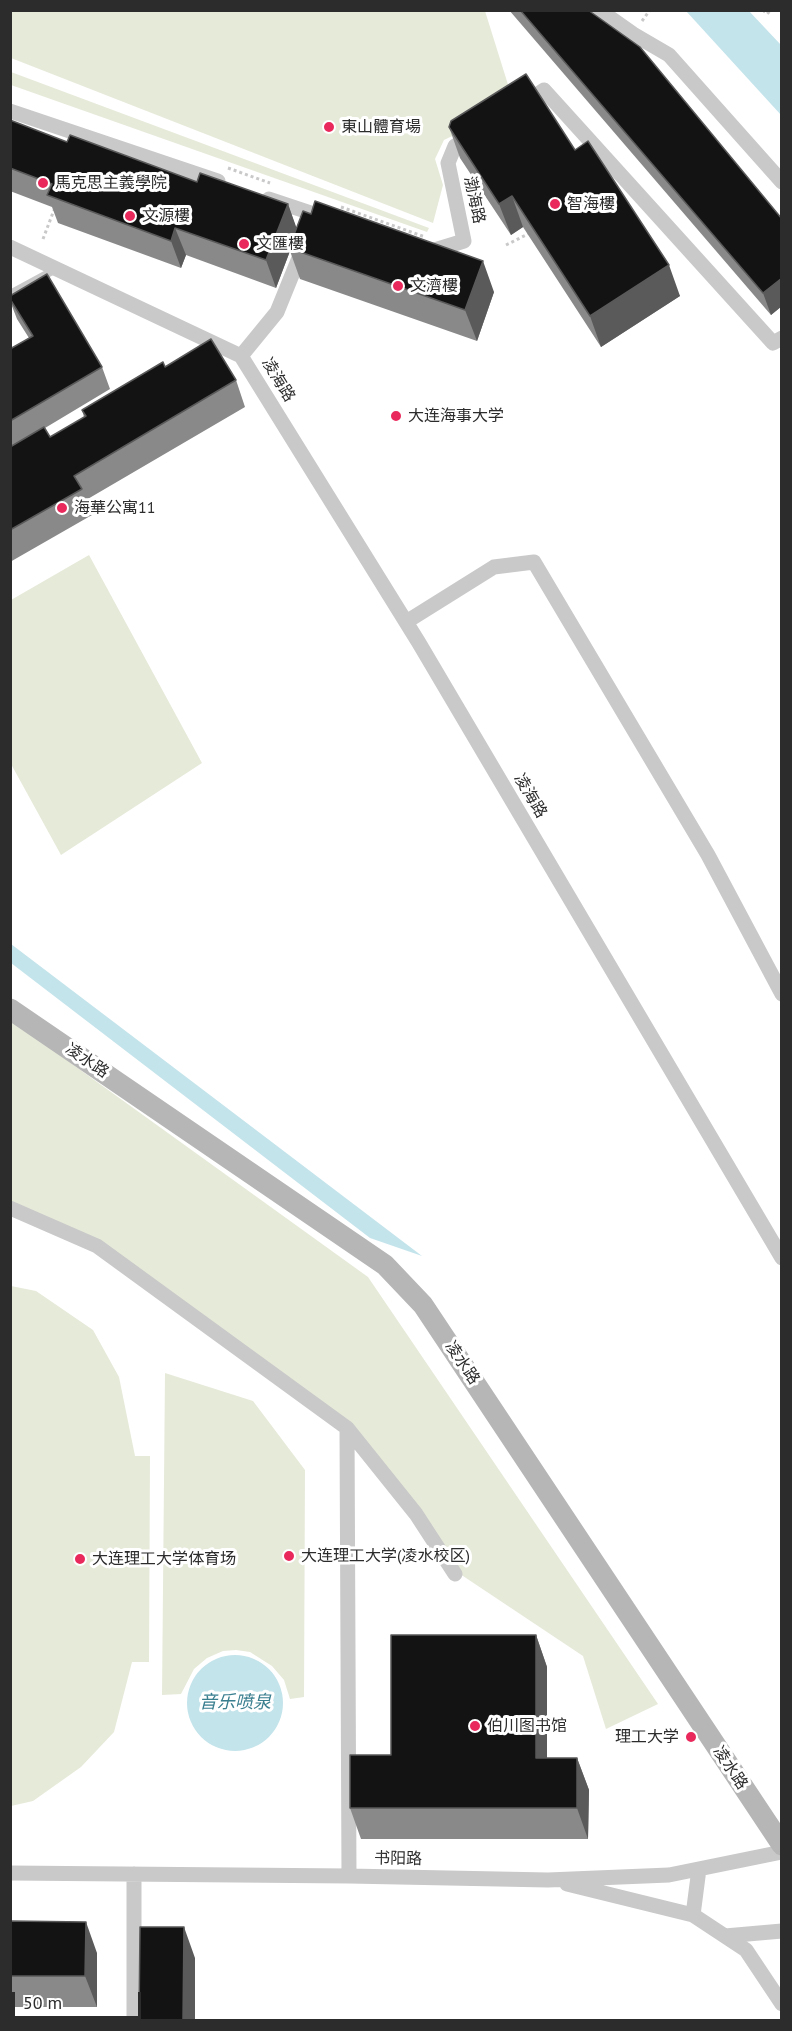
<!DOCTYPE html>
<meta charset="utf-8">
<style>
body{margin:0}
#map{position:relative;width:792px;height:2031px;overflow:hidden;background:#fff;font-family:"PT Sans",sans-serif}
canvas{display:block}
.frame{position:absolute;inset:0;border:12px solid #2c2c2c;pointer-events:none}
.scale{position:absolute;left:12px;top:1992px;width:129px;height:27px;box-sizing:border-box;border:3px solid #2c2c2c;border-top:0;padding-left:8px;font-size:18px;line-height:21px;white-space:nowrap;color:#2c2c2c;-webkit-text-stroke:4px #fff;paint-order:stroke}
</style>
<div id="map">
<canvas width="792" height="2031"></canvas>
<div class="frame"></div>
<div class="scale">50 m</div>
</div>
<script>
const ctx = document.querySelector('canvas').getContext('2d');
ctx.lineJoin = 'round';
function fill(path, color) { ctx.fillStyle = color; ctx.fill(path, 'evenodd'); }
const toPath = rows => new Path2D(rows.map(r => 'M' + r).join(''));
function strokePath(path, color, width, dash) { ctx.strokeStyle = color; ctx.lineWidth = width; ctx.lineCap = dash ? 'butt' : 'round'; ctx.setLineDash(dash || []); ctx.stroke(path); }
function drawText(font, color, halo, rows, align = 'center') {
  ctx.font = font + ' "PT Sans","Noto Sans SC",sans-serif'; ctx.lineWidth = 6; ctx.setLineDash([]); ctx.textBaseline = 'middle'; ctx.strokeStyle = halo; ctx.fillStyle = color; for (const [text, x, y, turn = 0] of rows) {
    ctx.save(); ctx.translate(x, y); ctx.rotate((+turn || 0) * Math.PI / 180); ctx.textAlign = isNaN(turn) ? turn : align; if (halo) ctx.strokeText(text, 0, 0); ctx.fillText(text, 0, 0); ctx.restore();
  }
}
const green = toPath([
 [10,11,485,11,510,91,496,115,444,140,435,159,443,185,433,223,11,58],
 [11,72,429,228,427,232,11,85],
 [89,555,202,763,61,855,11,764,11,600],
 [11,1020,368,1277,658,1704,606,1729,583,1656,451,1568,347,1428,97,1246,11,1208],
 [11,1286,36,1291,93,1330,119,1377,135,1456,150,1456,149,1662,132,1662,114,1732,81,1767,33,1801,11,1806],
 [165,1373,253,1401,305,1470,304,1697,290,1699,284,1680,272,1666,250,1652,236,1650,223,1651,207,1658,194,1669,181,1694,162,1695]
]);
const water = toPath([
 [686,11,749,11,781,45,781,115],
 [11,944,422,1256,370,1238,11,963],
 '187 1703a48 48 0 1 1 96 0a48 48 0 1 1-96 0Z'
]);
const path = toPath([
 [763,10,767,14,771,10],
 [642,21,650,10],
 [228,168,270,183],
 [341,207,425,237],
 [43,239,54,210],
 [506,245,528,234]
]);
const service = toPath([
 [10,294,56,269]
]);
const minor = toPath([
 [599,10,633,34,669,55,782,182],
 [523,104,544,90,773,343,782,338],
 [10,111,218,181],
 [269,199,329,219],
 [10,247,241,356],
 [428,252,464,241,448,163,455,146,472,135],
 [241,356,419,643,782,1258],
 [241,356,277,312,303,248],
 [406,622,494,567,534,562,708,855,782,994],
 [10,1208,97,1246,347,1428,349,1876],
 [347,1428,416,1514,455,1574],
 [10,1873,349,1876,548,1880,669,1875,782,1852],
 [567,1884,693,1915,746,1950,782,2004],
 [693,1915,699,1869],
 [725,1936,782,1931],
 [134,2020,134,1874]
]);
const secondary = toPath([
 [10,1009,385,1265,423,1305,782,1845]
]);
const wall = toPath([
 [509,10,588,10,782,219,782,306,771,315],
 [10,120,67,142,197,182,288,204,296,228,494,292,477,341,300,279,290,251,276,288,186,255,181,268,58,223,52,207,10,191],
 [449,127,575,150,680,296,601,347,523,227,511,235,460,158],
 [10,296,102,367,110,389,45,428,50,437,84,417,82,410,165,367,236,380,245,407,86,500,92,515,10,562,10,349,29,338,17,319,10,301],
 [536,1635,547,1667,547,1758,577,1758,589,1790,588,1839,361,1839,350,1808,391,1755],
 [10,1921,97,1953,97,2007,10,2007]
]);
const shadedWall = toPath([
 [512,196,523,227,511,235,499,204],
 [288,204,298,232,289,248,290,251,276,288,266,260],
 [175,228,186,255,181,268,171,241],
 [483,261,494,292,477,341,465,310],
 [669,265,680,296,601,347,590,316],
 [782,278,782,306,771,315,763,293],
 [536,1635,547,1667,547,1789,536,1758],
 [577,1758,589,1790,588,1839,577,1808],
 [86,1922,97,1953,97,2007,85,1976],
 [184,1927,195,1958,195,2020,183,2020]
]);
const building = toPath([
 [520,10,588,10,640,47,782,219,782,278,763,293,520,10],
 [526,74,575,150,588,141,669,265,590,316,512,196,499,204,449,127,451,121,526,74],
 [10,120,67,142,70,135,197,182,200,173,288,204,266,260,175,228,171,241,47,195,52,184,10,168,10,120],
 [315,201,483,261,465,310,289,248,303,211,311,214,315,201],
 [47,274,102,367,10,421,10,349,33,336,10,299,10,296,47,274],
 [211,339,236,380,74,476,82,489,10,530,10,447,44,427,50,437,86,416,82,410,163,362,165,367,211,339],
 [391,1635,536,1635,536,1758,577,1758,577,1808,350,1808,350,1755,391,1755,391,1635],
 [10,1921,86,1922,85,1976,10,1976,10,1921],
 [140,1927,184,1927,183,2020,139,2020,140,1927]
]);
const markers = [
 [329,127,6,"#e9285b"],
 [43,183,6,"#e9285b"],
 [555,204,6,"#e9285b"],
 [130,216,6,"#e9285b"],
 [244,244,6,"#e9285b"],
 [398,286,6,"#e9285b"],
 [396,416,6,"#e9285b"],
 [62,508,6,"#e9285b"],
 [289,1556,6,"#e9285b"],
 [80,1559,6,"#e9285b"],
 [475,1726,6,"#e9285b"],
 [691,1737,6,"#e9285b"]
];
const poiNames = [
 ["東山體育場",341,127],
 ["馬克思主義學院",55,183],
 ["智海樓",567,204],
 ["文源樓",142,216],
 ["文匯樓",256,244],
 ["文濟樓",410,286],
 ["大连海事大学",408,416],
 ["海華公寓11",74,508],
 ["大连理工大学(凌水校区)",301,1556],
 ["大连理工大学体育场",92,1559],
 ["伯川图书馆",487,1726],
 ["理工大学",679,1737,"right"]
];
const streetNames = [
 ["渤海路",474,200,78],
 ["凌海路",278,380,58],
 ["凌海路",530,796,59],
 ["凌水路",87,1061,34],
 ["凌水路",462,1363,56],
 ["凌水路",730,1768,56],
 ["书阳路",398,1859,1]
];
const waterNames = [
 ["音乐喷泉",235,1703]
];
fill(green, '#e6ead9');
fill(water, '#c4e4eb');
strokePath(path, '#c9c9c9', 3, [3, 3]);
strokePath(service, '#c9c9c9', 8);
strokePath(minor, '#c9c9c9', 15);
strokePath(secondary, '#b6b6b6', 21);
fill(wall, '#898989');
fill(shadedWall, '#5a5a5a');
fill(building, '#131313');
strokePath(building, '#5a5a5a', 1.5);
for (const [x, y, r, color] of markers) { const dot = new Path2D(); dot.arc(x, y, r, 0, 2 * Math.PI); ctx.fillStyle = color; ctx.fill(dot); strokePath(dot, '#fff', 2); }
drawText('16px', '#2c2c2c', '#fff', poiNames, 'left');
drawText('16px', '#2c2c2c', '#fff', streetNames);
drawText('italic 18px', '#397e8f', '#fff', waterNames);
</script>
